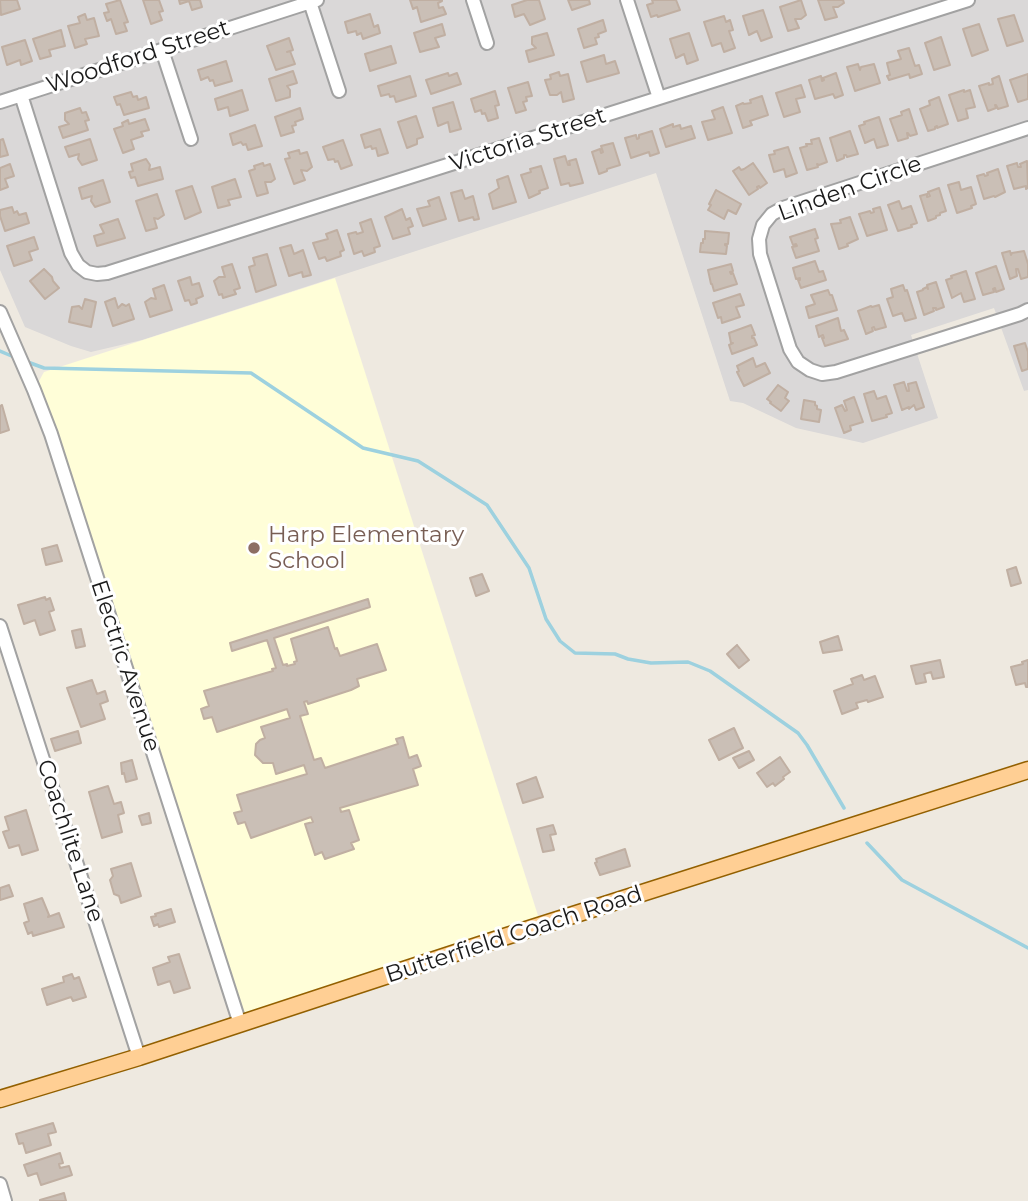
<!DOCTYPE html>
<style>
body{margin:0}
canvas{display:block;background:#eee9e0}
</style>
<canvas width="1028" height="1201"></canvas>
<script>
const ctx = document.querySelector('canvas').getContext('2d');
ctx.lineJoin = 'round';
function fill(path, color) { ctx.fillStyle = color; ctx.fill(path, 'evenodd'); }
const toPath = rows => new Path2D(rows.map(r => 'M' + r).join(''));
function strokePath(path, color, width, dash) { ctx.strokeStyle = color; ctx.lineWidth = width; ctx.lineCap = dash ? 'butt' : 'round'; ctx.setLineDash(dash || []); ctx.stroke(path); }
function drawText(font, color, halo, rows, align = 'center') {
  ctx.font = font + ' Montserrat,sans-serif'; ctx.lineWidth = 6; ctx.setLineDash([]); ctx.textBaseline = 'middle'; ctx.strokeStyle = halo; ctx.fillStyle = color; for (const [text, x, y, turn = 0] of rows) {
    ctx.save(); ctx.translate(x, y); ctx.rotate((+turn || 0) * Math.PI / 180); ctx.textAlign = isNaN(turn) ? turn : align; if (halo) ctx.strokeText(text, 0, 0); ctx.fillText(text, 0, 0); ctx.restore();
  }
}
const residential = toPath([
 [0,0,1028,0,1028,390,1024,391,994,308,911,335,938,418,863,443,796,428,743,403,730,401,656,173,142,340,91,352,71,346,25,327,0,270]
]);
const education = toPath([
 [335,278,541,925,240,1024,34,390,44,372]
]);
const stream = toPath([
 [0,351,14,357],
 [25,361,44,368,251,373,363,448,418,461,487,505,529,568,546,619,560,641,575,653,615,654,628,659,651,663,688,662,710,671,798,733,807,745,844,808],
 [867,843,902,880,1028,948]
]);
const building = toPath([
 [0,0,17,0,20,9,1,15,0,0],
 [120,0,128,22,124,23,127,31,116,34,111,19,107,21,104,13,109,12,106,4,120,0],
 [143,0,159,0,163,11,159,12,162,20,151,24,143,0],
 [179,0,200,0,202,7,192,10,189,1,180,4,179,0],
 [410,0,442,0,442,1,438,3,439,8,443,7,446,14,421,22,417,7,413,9,410,0],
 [527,0,539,0,545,19,530,25,524,14,515,17,512,5,527,0],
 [568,0,589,0,590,4,572,10,568,0],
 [652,0,676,0,680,10,658,17,657,15,651,17,647,5,653,3,652,0],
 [801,0,806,15,801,19,795,19,799,28,788,31,780,7,801,0],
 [818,0,843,0,844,3,838,7,833,7,837,17,825,20,818,0],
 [763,10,772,37,761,41,757,31,749,35,743,16,763,10],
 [85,14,87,20,94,18,99,36,85,39,87,44,75,48,68,26,80,23,78,17,85,14],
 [370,14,374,27,378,25,380,33,363,39,361,33,357,35,356,31,348,33,345,22,370,14],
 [1014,15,1023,41,1007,46,998,19,1014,15],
 [724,16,726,22,730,20,733,30,729,31,735,48,724,52,721,43,712,46,704,22,724,16],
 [603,20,606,31,598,34,599,37,595,38,597,44,584,48,578,29,603,20],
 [442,24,445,35,435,38,439,47,420,52,414,33,442,24],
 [979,24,988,50,972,56,963,29,979,24],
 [61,30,65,46,49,50,51,56,40,59,33,39,61,30],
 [547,33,554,55,529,62,526,51,536,48,532,44,532,37,547,33],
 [689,33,698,60,687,64,684,54,676,58,670,39,689,33],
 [941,37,950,65,934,70,925,43,941,37],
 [289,38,293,50,287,52,290,51,295,64,276,70,267,46,289,38],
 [25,40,32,61,21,65,20,60,7,65,2,47,25,40],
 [391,46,396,63,370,71,365,54,391,46],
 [909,48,915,66,919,65,922,74,910,78,909,74,889,80,887,76,890,75,887,63,901,59,898,51,909,48],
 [604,55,606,64,615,61,619,73,587,82,581,62,604,55],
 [226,61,232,81,215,86,213,80,210,81,208,77,201,80,198,70,226,61],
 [858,64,860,70,861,67,874,64,880,83,855,91,847,67,858,64],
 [293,71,297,83,287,86,290,90,290,97,276,101,269,79,293,71],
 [559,72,560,76,568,74,574,99,563,102,561,92,557,95,550,95,545,80,551,79,550,75,559,72],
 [448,73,449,76,457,73,461,84,431,94,426,80,448,73],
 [836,73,843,95,835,98,833,94,815,99,809,80,821,76,822,81,824,80,823,78,836,73],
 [1028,74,1028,99,1018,102,1010,80,1028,74],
 [410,76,416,96,396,102,394,96,390,97,389,94,381,96,378,86,410,76],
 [999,76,1008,106,998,109,996,105,995,105,996,108,988,111,979,86,989,83,989,85,993,84,992,79,999,76],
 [528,82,532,96,526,97,527,101,523,102,526,110,516,113,508,88,528,82],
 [801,85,805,97,796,99,800,112,784,117,776,93,801,85],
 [242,90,248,110,230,116,228,107,218,110,215,99,242,90],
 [964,90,964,92,970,90,975,107,966,109,968,118,958,121,949,95,964,90],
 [495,91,499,105,495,106,498,118,488,121,485,113,482,114,481,110,475,112,471,99,495,91],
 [131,92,133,97,137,96,138,100,146,97,149,108,124,115,120,104,117,105,114,97,131,92],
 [762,96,768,115,750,121,752,125,743,128,736,106,743,103,744,104,751,103,750,100,762,96],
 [939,97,948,124,937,128,937,126,935,127,935,129,928,131,920,109,930,105,929,101,939,97],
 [453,102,461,129,450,132,448,122,438,126,433,108,453,102],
 [723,107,732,133,708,140,702,122,715,119,712,111,723,107],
 [80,108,82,113,86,112,89,120,85,121,88,130,63,138,59,127,69,124,65,120,65,113,80,108],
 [300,108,303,119,295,122,296,125,292,126,294,132,281,136,275,117,300,108],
 [909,109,917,134,910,136,908,133,907,133,908,138,898,141,890,119,902,115,901,112,909,109],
 [416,116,423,137,417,139,417,144,407,148,398,122,416,116],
 [879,117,888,145,877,148,874,139,865,143,859,126,865,124,864,122,879,117],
 [145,119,149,130,141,132,143,136,131,140,134,149,123,153,114,129,123,126,122,123,128,120,129,124,145,119],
 [673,124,673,127,680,125,681,129,691,126,695,138,666,147,660,129,673,124],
 [255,125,262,146,248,150,246,144,243,145,241,142,233,145,230,134,255,125],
 [380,129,388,153,378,156,376,148,372,149,371,146,365,148,361,135,380,129],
 [652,131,659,153,650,156,649,152,631,158,625,138,636,135,637,139,639,138,639,135,652,131],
 [850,131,858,154,847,157,846,155,844,155,844,158,837,161,830,138,850,131],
 [819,138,827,162,819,165,817,164,818,167,807,170,800,148,807,146,806,144,812,144,811,140,819,138],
 [3,139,8,155,0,157,0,140,3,139],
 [90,139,97,160,82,165,78,159,79,154,69,157,65,147,90,139],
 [343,140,352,165,341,169,338,161,335,162,334,159,328,160,323,147,343,140],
 [613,143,620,165,607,169,607,171,599,174,592,152,600,149,601,153,603,152,601,146,613,143],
 [788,147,797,173,786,177,784,169,774,172,769,155,775,154,774,151,788,147],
 [299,150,300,154,307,152,312,167,307,171,301,170,305,180,294,184,285,159,290,158,288,153,299,150],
 [565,156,568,165,570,165,569,161,576,159,583,183,570,186,569,183,561,185,554,159,565,156],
 [146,159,150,165,149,170,160,167,163,179,138,186,135,177,131,178,129,172,133,171,131,164,146,159],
 [1027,161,1028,188,1026,189,1026,186,1014,189,1007,166,1017,163,1018,167,1021,167,1020,164,1027,161],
 [263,163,264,166,270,164,275,179,271,182,265,182,268,193,257,196,249,171,255,169,254,166,263,163],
 [753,163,767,183,760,188,759,186,757,187,758,189,749,195,733,171,739,167,741,170,744,169,753,163],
 [10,164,14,176,5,179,8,187,0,190,0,168,10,164],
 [541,166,548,188,539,191,540,193,529,198,521,175,531,172,530,169,541,166],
 [998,169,1005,192,995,197,994,196,984,199,977,176,984,174,985,176,988,175,987,173,998,169],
 [508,176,516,202,493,209,489,194,499,188,497,180,508,176],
 [235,179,241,197,228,200,230,205,218,208,212,187,235,179],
 [103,180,110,202,95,207,91,201,92,196,82,199,79,188,103,180],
 [959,182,961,190,971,187,976,204,971,206,972,208,957,213,948,185,959,182],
 [192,186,201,212,185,219,176,191,192,186],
 [939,188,946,211,940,213,940,215,936,216,936,218,928,221,920,196,927,194,927,197,930,196,928,192,939,188],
 [462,190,465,199,473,196,479,219,474,220,473,217,459,221,451,193,462,190],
 [716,190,741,204,736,214,728,210,724,219,708,210,711,205,709,204,716,190],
 [157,194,164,215,158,219,154,218,157,228,146,231,136,201,157,194],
 [439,197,446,219,423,226,417,209,430,206,428,201,439,197],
 [899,201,902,209,911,206,917,223,911,225,912,227,898,231,888,205,899,201],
 [12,207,14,213,17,211,19,215,26,213,29,223,5,231,0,216,0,210,12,207],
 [880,207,887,230,867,236,859,214,870,211,871,213,874,212,873,209,880,207],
 [402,209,406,220,410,218,413,226,408,228,410,234,393,239,385,217,402,209],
 [850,217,858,239,847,244,848,246,839,249,831,224,841,223,840,220,850,217],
 [118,219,125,238,97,246,94,236,104,233,100,225,118,219],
 [371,219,380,246,374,248,375,252,364,256,362,251,354,254,348,234,356,232,357,234,363,232,360,223,371,219],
 [815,229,818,238,815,239,819,251,796,258,792,247,797,246,796,244,793,245,790,237,815,229],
 [337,230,344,250,340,252,341,256,327,261,325,257,319,259,313,243,328,239,326,234,337,230],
 [705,231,729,233,728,244,725,244,725,245,727,246,726,254,700,252,701,243,703,243,703,239,705,239,705,231],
 [34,237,38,249,29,252,32,260,14,266,7,246,34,237],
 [291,245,294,254,303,250,311,275,303,277,302,272,289,276,280,248,291,245],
 [1010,251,1011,255,1012,253,1024,251,1028,264,1028,277,1021,279,1018,269,1016,269,1017,276,1010,279,1002,253,1010,251],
 [267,254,276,285,256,292,249,267,255,265,253,258,267,254],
 [815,261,819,272,823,271,826,280,801,288,798,280,800,280,800,278,796,279,793,268,815,261],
 [232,264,240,288,234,290,236,294,223,298,222,294,219,295,214,281,219,277,225,277,222,267,232,264],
 [731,264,733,271,730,272,731,274,733,273,737,284,714,291,712,284,711,284,708,270,731,264],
 [996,266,1004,289,996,292,995,288,993,289,994,292,983,295,976,273,996,266],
 [44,269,52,277,53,281,59,288,45,299,30,281,44,269],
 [966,271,975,299,964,302,961,293,952,298,946,280,952,278,951,276,966,271],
 [190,277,192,285,199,283,203,296,196,299,197,303,191,305,189,300,185,301,178,281,190,277],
 [936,282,944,307,936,310,936,308,933,308,934,311,924,315,917,292,923,290,923,289,927,287,928,289,927,285,936,282],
 [164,285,172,310,150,317,145,302,151,298,156,299,153,289,164,285],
 [903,285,905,291,907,290,916,318,905,321,902,313,893,316,887,299,893,297,891,289,903,285],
 [828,290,830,295,832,295,837,310,809,318,806,307,815,304,811,295,828,290],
 [740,294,744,305,736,307,740,317,722,323,721,317,718,318,713,303,740,294],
 [115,298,118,308,122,304,126,306,129,304,134,319,113,326,105,302,115,298],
 [85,299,96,302,91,327,69,322,72,307,79,306,82,309,85,299],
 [879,305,886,327,875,330,874,327,872,328,873,331,866,334,858,311,871,306,872,307,879,305],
 [838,318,841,331,844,330,848,339,825,346,822,338,824,338,823,335,819,337,816,326,838,318],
 [751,325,755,335,752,336,752,338,754,338,757,345,732,354,729,345,733,343,731,343,729,333,751,325],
 [1025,343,1028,352,1028,369,1022,371,1014,346,1025,343],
 [753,358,756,367,765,363,770,373,744,386,737,372,739,371,737,366,753,358],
 [904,382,907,391,909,391,908,384,916,382,924,407,916,410,914,405,909,409,909,407,902,410,894,385,904,382],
 [778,385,788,392,785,398,789,401,781,411,770,403,771,402,767,399,778,385],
 [874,391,877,399,886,396,892,413,886,415,887,417,872,421,864,394,874,391],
 [854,397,863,422,850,426,851,430,844,433,835,408,842,405,845,411,847,410,844,401,854,397],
 [804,400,815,402,815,405,817,406,817,409,821,410,819,422,801,419,804,400],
 [2,405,9,430,0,433,0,406,2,405],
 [57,545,62,561,46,565,42,549,57,545],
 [1016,567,1021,583,1011,586,1007,570,1016,567],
 [482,574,489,591,476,596,470,578,482,574],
 [45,597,46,600,50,598,54,610,49,612,55,630,40,635,35,620,24,624,18,605,45,597],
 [368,599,370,607,274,638,283,665,287,664,287,666,295,664,294,662,297,661,291,639,328,627,335,649,337,648,340,656,377,644,386,670,357,679,359,686,351,690,308,704,307,701,304,702,308,714,300,716,314,760,321,758,325,768,398,744,396,739,403,737,409,758,417,755,421,766,413,769,418,785,340,808,341,812,349,810,359,840,351,843,354,849,325,859,322,852,315,855,305,824,313,822,311,817,251,838,245,822,238,824,234,813,242,811,237,795,307,774,304,765,276,774,273,763,263,763,255,755,256,744,260,740,265,738,261,727,290,718,287,709,217,732,212,717,204,719,201,709,209,706,204,691,273,671,272,669,276,668,267,640,232,651,230,643,368,599],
 [81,629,85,646,76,648,72,631,81,629],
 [838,636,842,650,823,653,820,642,838,636],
 [737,645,749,660,739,668,727,654,737,645],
 [940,660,944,677,933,679,931,672,924,674,926,682,916,684,911,666,940,660],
 [1028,660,1028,687,1026,687,1025,683,1016,685,1011,667,1023,664,1022,662,1028,660],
 [862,675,864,680,875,676,883,697,868,702,867,700,856,703,858,708,842,714,834,691,853,684,851,679,862,675],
 [92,680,97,694,105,691,108,701,100,704,105,719,81,727,67,688,92,680],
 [734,728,743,748,719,760,709,740,734,728],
 [78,731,81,743,55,751,51,739,78,731],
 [749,751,754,760,739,768,733,758,749,751],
 [780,757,790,772,783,777,784,779,775,786,773,783,767,787,757,773,780,757],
 [132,760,137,779,126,782,124,773,122,774,121,763,132,760],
 [536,777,543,797,523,803,517,784,536,777],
 [108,786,114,804,121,802,124,813,118,815,122,832,102,838,89,792,108,786],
 [26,810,38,850,22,855,19,845,9,848,3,832,9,830,5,817,26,810],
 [149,813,151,823,142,825,139,816,149,813],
 [553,825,556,834,550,835,554,850,543,852,537,829,553,825],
 [625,849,630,866,600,875,595,863,597,862,596,859,625,849],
 [131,863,141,896,121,903,119,896,114,894,110,880,113,876,111,869,131,863],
 [9,885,13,896,0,900,0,888,9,885],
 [42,898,49,915,48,917,59,913,64,927,33,936,32,932,28,934,24,923,29,921,24,904,42,898],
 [171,909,175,922,159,927,158,924,154,926,151,917,156,916,155,914,171,909],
 [179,954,190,988,174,993,170,981,158,985,153,968,170,962,168,957,179,954],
 [72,974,74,979,79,977,86,997,73,1001,71,997,47,1005,42,989,64,982,63,977,72,974],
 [53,1123,56,1132,48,1134,51,1145,26,1153,23,1143,19,1144,16,1134,53,1123],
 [60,1153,63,1163,59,1164,60,1168,69,1166,72,1175,41,1185,37,1173,28,1176,24,1165,60,1153],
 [64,1193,66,1201,40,1201,40,1200,64,1193]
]);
const minor = toPath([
 [473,0,487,43],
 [627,0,659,98],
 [310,2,339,91],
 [162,50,191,139],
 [21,95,71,253,78,265,87,272,97,274,107,273,968,0],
 [0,102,317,0],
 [1028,128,783,208,772,214,763,225,759,239,760,254,790,349,798,362,810,370,822,374,836,372,1020,314,1028,310],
 [0,312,34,390,51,434,240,1024],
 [0,626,139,1057],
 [0,1184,5,1201]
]);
const major = toPath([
 [0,1099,139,1057,507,936,1028,770]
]);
const markers = [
 [254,548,7,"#8d6e63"]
];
const streetNames = [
 ["Woodford Street",138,57,-18],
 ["Victoria Street",528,140,-18],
 ["Linden Circle",850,189,-20],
 ["Electric Avenue",125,666,72],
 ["Coachlite Lane",70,841,72],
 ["Butterfield Coach Road",514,935,-18]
];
const educationNames = [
 ["Harp Elementary",268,535],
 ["School",268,561]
];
fill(residential, '#dad8d8');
fill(education, '#fffed8');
strokePath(stream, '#9dd1df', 3.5);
fill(building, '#cabfb6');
strokePath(building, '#c0afa2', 2);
strokePath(minor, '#a2a2a2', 16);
strokePath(major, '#936000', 19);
strokePath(minor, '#fff', 12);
strokePath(major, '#ffcf94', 16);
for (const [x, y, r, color] of markers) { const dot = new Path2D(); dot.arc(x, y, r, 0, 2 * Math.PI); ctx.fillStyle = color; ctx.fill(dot); strokePath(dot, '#fff', 2.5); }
drawText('23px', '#1b1b1b', '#fff', streetNames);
drawText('23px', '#785e54', '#fff', educationNames, 'left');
</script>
